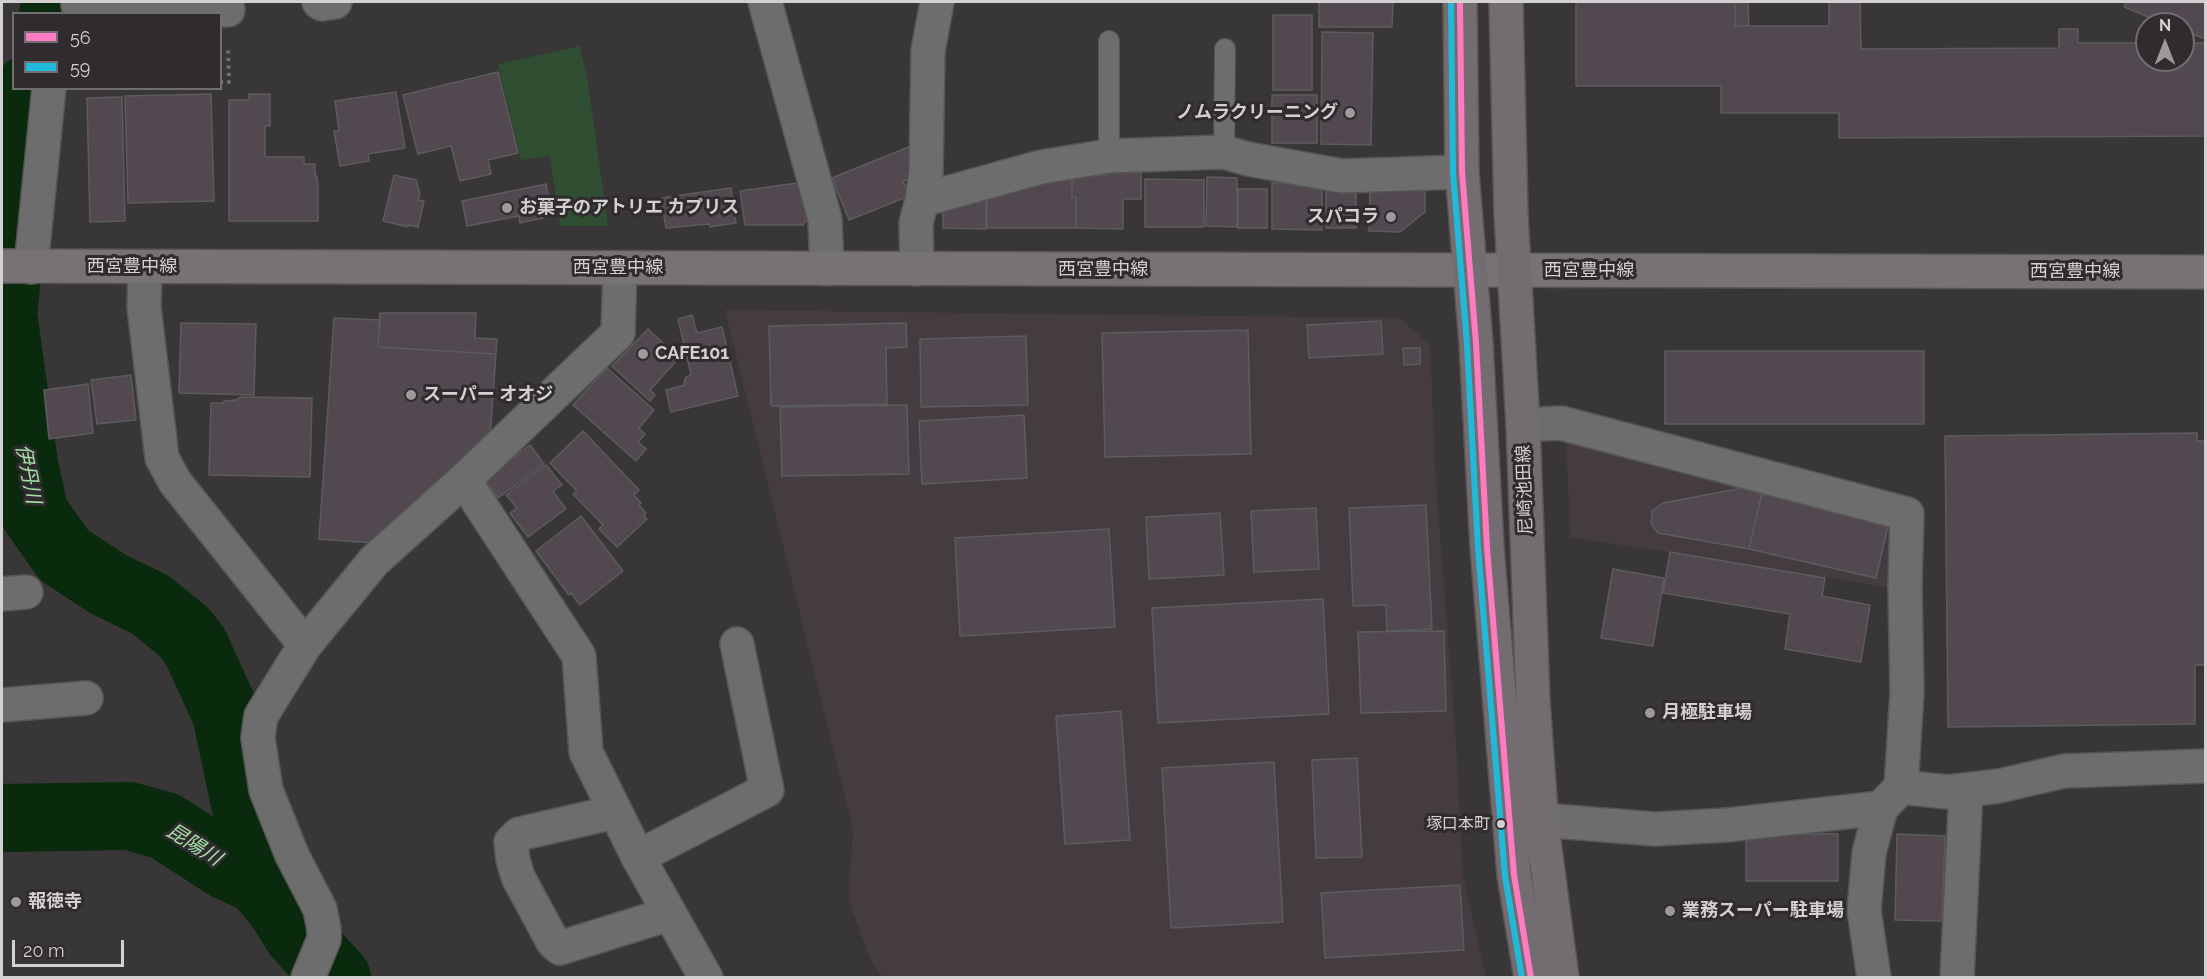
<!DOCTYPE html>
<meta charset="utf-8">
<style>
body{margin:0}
#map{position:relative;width:2207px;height:979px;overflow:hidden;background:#383637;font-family:Raleway,sans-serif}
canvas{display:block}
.frame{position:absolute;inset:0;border:3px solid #d3d0d2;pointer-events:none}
.legend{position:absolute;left:12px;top:12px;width:210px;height:78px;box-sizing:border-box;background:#2f2b2e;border:2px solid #716d70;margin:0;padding:8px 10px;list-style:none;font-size:18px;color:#d3d0d2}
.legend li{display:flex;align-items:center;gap:12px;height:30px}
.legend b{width:30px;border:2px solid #716d70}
.north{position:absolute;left:2135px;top:12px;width:60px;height:60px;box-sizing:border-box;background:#2f2b2e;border:2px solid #716d70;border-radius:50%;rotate:0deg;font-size:16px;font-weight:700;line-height:24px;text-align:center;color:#d3d0d2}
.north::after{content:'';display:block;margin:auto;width:21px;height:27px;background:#9d9a9c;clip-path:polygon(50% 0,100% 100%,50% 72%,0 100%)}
.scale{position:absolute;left:12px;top:940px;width:112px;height:27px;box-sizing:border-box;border:3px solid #d3d0d2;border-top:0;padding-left:8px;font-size:18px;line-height:21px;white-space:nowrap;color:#d3d0d2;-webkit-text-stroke:4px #2f2b2e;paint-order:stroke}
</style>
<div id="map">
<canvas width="2207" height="979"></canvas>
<div class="frame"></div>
<ul class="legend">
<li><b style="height:8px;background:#fe7ac1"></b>56</li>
<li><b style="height:8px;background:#20b9da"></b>59</li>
</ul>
<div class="north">N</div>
<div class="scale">20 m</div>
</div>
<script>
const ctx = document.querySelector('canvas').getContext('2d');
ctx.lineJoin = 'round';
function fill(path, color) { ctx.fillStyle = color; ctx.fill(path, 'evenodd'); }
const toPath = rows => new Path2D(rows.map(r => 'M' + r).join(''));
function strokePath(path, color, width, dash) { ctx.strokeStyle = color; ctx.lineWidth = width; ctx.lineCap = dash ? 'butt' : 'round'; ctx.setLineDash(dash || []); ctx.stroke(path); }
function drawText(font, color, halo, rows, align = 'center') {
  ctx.font = font + ' Raleway,"Noto Sans JP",sans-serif'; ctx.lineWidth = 6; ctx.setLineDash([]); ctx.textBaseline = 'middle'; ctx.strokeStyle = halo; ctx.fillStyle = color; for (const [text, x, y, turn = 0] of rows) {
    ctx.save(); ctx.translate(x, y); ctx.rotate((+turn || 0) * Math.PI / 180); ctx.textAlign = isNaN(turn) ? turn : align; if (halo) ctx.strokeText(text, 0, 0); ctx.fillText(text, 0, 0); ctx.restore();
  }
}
const built = toPath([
 [725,310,1400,318,1430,345,1436,481,1456,742,1463,875,1486,977,882,977,870,958,848,899,853,830],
 [1566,435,1895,513,1887,587,1570,537]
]);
const green = toPath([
 [580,46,588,83,608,226,560,226,550,156,521,160,498,64]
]);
const river = toPath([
 [53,14,57,2],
 [29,88,17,182,3,314,25,470,35,514,64,555,108,584,151,605,184,632,195,646,226,714,258,865,259,881],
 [2,818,129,816,165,826,227,866,259,881,281,908,297,934,337,978]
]);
const building = toPath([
 [1319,2,1393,2,1392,27,1319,27,1319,2],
 [1576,2,1735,2,1735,26,1829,26,1829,2,1860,2,1861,49,2059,48,2059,29,2078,29,2078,43,2147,43,2147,60,2183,60,2183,43,2206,43,2206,136,1839,138,1839,113,1721,113,1721,86,1576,86,1576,2],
 [1735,2,1748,2,1749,26,1735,26,1735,2],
 [2126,2,2206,2,2206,39,2183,31,2183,24,2166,24,2124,7,2126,2],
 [1273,15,1312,15,1312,90,1273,90,1273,15],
 [1322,32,1373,33,1371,145,1321,144,1322,32],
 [498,72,518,153,488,160,491,174,460,181,451,146,418,154,403,95,498,72],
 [396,92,405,148,368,154,369,161,340,166,334,131,339,131,335,101,396,92],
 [211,94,214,201,128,203,125,96,211,94],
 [249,94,270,94,270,126,265,126,265,157,304,157,304,164,315,164,315,176,317,176,318,187,318,221,229,221,229,100,249,100,249,94],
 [1272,95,1317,95,1317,143,1272,143,1272,95],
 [122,97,125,221,90,222,87,98,122,97],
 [911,146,915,177,903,181,909,196,849,220,832,178,911,146],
 [1107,172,1141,173,1141,199,1123,199,1123,229,1076,228,1076,197,1072,197,1072,174,1107,175,1107,172],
 [1072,174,1072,197,1076,197,1076,228,987,228,987,195,1072,174],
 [394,175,416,180,420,194,418,200,424,201,418,227,408,225,408,227,383,221,394,175],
 [1207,177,1237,178,1237,227,1206,226,1207,177],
 [1145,179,1204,180,1204,227,1145,227,1145,179],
 [804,182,809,217,803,225,745,225,740,191,804,182],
 [1272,183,1322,183,1322,230,1272,229,1272,183],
 [546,184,552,216,520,223,519,216,467,226,462,201,546,184],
 [1326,187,1356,187,1356,228,1326,228,1326,187],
 [731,188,736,223,710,227,709,224,666,228,661,198,731,188],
 [1370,188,1425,189,1425,212,1400,232,1369,231,1370,188],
 [1238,189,1267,189,1267,228,1238,228,1238,189],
 [986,196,986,229,943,228,943,212,986,196],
 [380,313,476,313,475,338,497,339,496,354,378,347,380,313],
 [692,315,697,333,722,327,738,396,671,412,666,390,684,385,685,378,691,374,678,319,692,315],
 [334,318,380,320,378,347,496,354,490,436,372,543,319,539,334,318],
 [1381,321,1383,354,1309,358,1307,325,1381,321],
 [181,323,256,324,254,395,179,393,181,323],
 [906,323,907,347,886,348,887,404,771,406,769,326,906,323],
 [648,329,679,358,650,390,655,395,650,401,612,366,648,329],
 [1248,330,1251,454,1105,457,1102,333,1248,330],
 [1026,336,1028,405,921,407,920,339,1026,336],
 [1403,348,1420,348,1420,364,1404,365,1403,348],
 [1665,351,1924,351,1924,424,1665,424,1665,351],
 [607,368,654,410,639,428,645,434,638,442,646,449,636,461,573,405,607,368],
 [131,375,136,420,97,424,91,380,131,375],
 [88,384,93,433,49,439,44,390,88,384],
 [241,397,312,398,310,477,209,475,211,403,224,403,224,401,236,400,241,397],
 [907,405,909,474,782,476,780,407,907,405],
 [1024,415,1027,478,922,484,919,421,1024,415],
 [583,431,639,490,634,495,641,503,639,505,646,513,644,516,647,519,617,547,599,529,603,525,573,494,577,491,550,463,583,431],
 [2197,433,2197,441,2206,441,2206,665,2195,665,2195,724,1948,727,1945,436,2197,433],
 [530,445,544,464,498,498,484,479,530,445],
 [546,465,562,485,553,491,566,509,528,537,510,513,517,508,506,495,546,465],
 [1764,484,1891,513,1876,578,1749,549,1764,484],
 [1764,484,1749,549,1658,533,1651,523,1652,511,1663,503,1764,484],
 [1426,505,1432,629,1387,631,1386,605,1353,606,1349,508,1426,505],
 [1316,508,1319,569,1254,572,1251,511,1316,508],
 [1220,513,1224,575,1149,579,1146,517,1220,513],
 [581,516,623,571,580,605,571,593,569,595,536,551,581,516],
 [1109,529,1115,627,960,636,955,538,1109,529],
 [1670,552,1825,578,1822,596,1870,605,1861,662,1785,649,1790,614,1663,593,1670,552],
 [1613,569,1664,578,1653,646,1601,638,1613,569],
 [1323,599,1329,714,1158,723,1152,608,1323,599],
 [1444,631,1446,711,1361,713,1358,632,1444,631],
 [1121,711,1130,840,1065,844,1056,716,1121,711],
 [1357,758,1362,857,1316,858,1312,760,1357,758],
 [1274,762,1283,922,1171,928,1162,768,1274,762],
 [1746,834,1838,834,1838,881,1746,881,1746,834],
 [1897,834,1945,836,1942,921,1895,920,1897,834],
 [1460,885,1464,950,1325,958,1321,893,1460,885]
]);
const path = toPath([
 [220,82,229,82,228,46]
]);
const service = toPath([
 [1109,41,1109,156],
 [1224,152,1225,49]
]);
const minor = toPath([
 [319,2,322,4,335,2],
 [765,2,825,219,827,269],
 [78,5,228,10],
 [922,200,1041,167,1109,156,1224,152,1248,159,1342,176,1462,172],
 [31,267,49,88],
 [145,267,144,307,162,458,175,482,305,645],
 [917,269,916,223,922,200,926,172,928,51,937,2],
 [1523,425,1561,423,1907,514,1905,585,1907,693,1901,787],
 [464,480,579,656,586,752,638,857,706,978],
 [2,594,26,592],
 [2,705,86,698],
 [615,812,519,834,511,842,513,860,518,877,553,942,560,948,669,914],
 [1541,820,1655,829,1727,825,1881,808],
 [638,857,767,790,737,644],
 [308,978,324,939,324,929,320,909,292,855,266,790,258,738,261,716,305,645,374,561,464,480,618,333,620,268],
 [1874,978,1864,910,1869,853,1881,808,1901,787,1948,792,1999,786,2064,771,2206,766],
 [1957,978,1966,790]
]);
const secondary = toPath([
 [2,266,2206,272]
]);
const primary = toPath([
 [1460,2,1462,172,1476,343,1487,547,1514,875,1531,978],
 [1506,2,1511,214,1523,425,1533,701,1542,826,1562,978]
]);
const bus1 = toPath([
 [1460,2,1462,172,1476,343,1487,547,1514,875,1531,978]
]);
const bus2 = toPath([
 [1451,2,1453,173,1467,344,1478,548,1505,876,1522,978]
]);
const markers = [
 [1350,113,6,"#9d9a9c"],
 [507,208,6,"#9d9a9c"],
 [1391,217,6,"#9d9a9c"],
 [643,354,6,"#9d9a9c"],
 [411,395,6,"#9d9a9c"],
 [1650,713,6,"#9d9a9c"],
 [1501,824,5,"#d3d0d2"],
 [16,902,6,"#9d9a9c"],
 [1670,911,6,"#9d9a9c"]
];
const busNames = [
 ["塚口本町",1490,824]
];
const poiNames = [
 ["ノムラクリーニング",1338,113,"right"],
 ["お菓子のアトリエ カプリス",519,208],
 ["スパコラ",1379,217,"right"],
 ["CAFE101",655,354],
 ["スーパー オオジ",423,395],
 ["月極駐車場",1662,713],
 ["報徳寺",28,902],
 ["業務スーパー駐車場",1682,911]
];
const streetNames = [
 ["西宮豊中線",132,267],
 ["西宮豊中線",618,268],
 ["西宮豊中線",1103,270],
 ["西宮豊中線",1589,271],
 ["西宮豊中線",2075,272],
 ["尼崎池田線",1525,490,-92]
];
const waterNames = [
 ["伊丹川",28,474,79],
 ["昆陽川",194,845,32]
];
fill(built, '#453c42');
fill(green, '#304e31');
strokePath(river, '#092a0c', 68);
fill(building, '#51494f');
strokePath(building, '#5d5c5d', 1.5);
strokePath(service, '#565455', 22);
strokePath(minor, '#565455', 36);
strokePath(secondary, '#565455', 36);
strokePath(primary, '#565455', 36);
strokePath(path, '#737172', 4, [3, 4.5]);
strokePath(service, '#6e6d6e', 20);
strokePath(minor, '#6e6d6e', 33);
strokePath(secondary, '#767275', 33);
strokePath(primary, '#736d71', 33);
strokePath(bus1, '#fe7ac1', 6);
strokePath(bus2, '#20b9da', 6);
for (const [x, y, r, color] of markers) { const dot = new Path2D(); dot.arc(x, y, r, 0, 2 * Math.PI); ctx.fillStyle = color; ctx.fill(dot); strokePath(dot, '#2f2b2e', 2); }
drawText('16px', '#d3d0d2', '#2f2b2e', busNames, 'right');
drawText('bold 18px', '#d3d0d2', '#2f2b2e', poiNames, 'left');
drawText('18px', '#d3d0d2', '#2f2b2e', streetNames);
drawText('italic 20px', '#a5e1a6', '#2f2b2e', waterNames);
</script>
